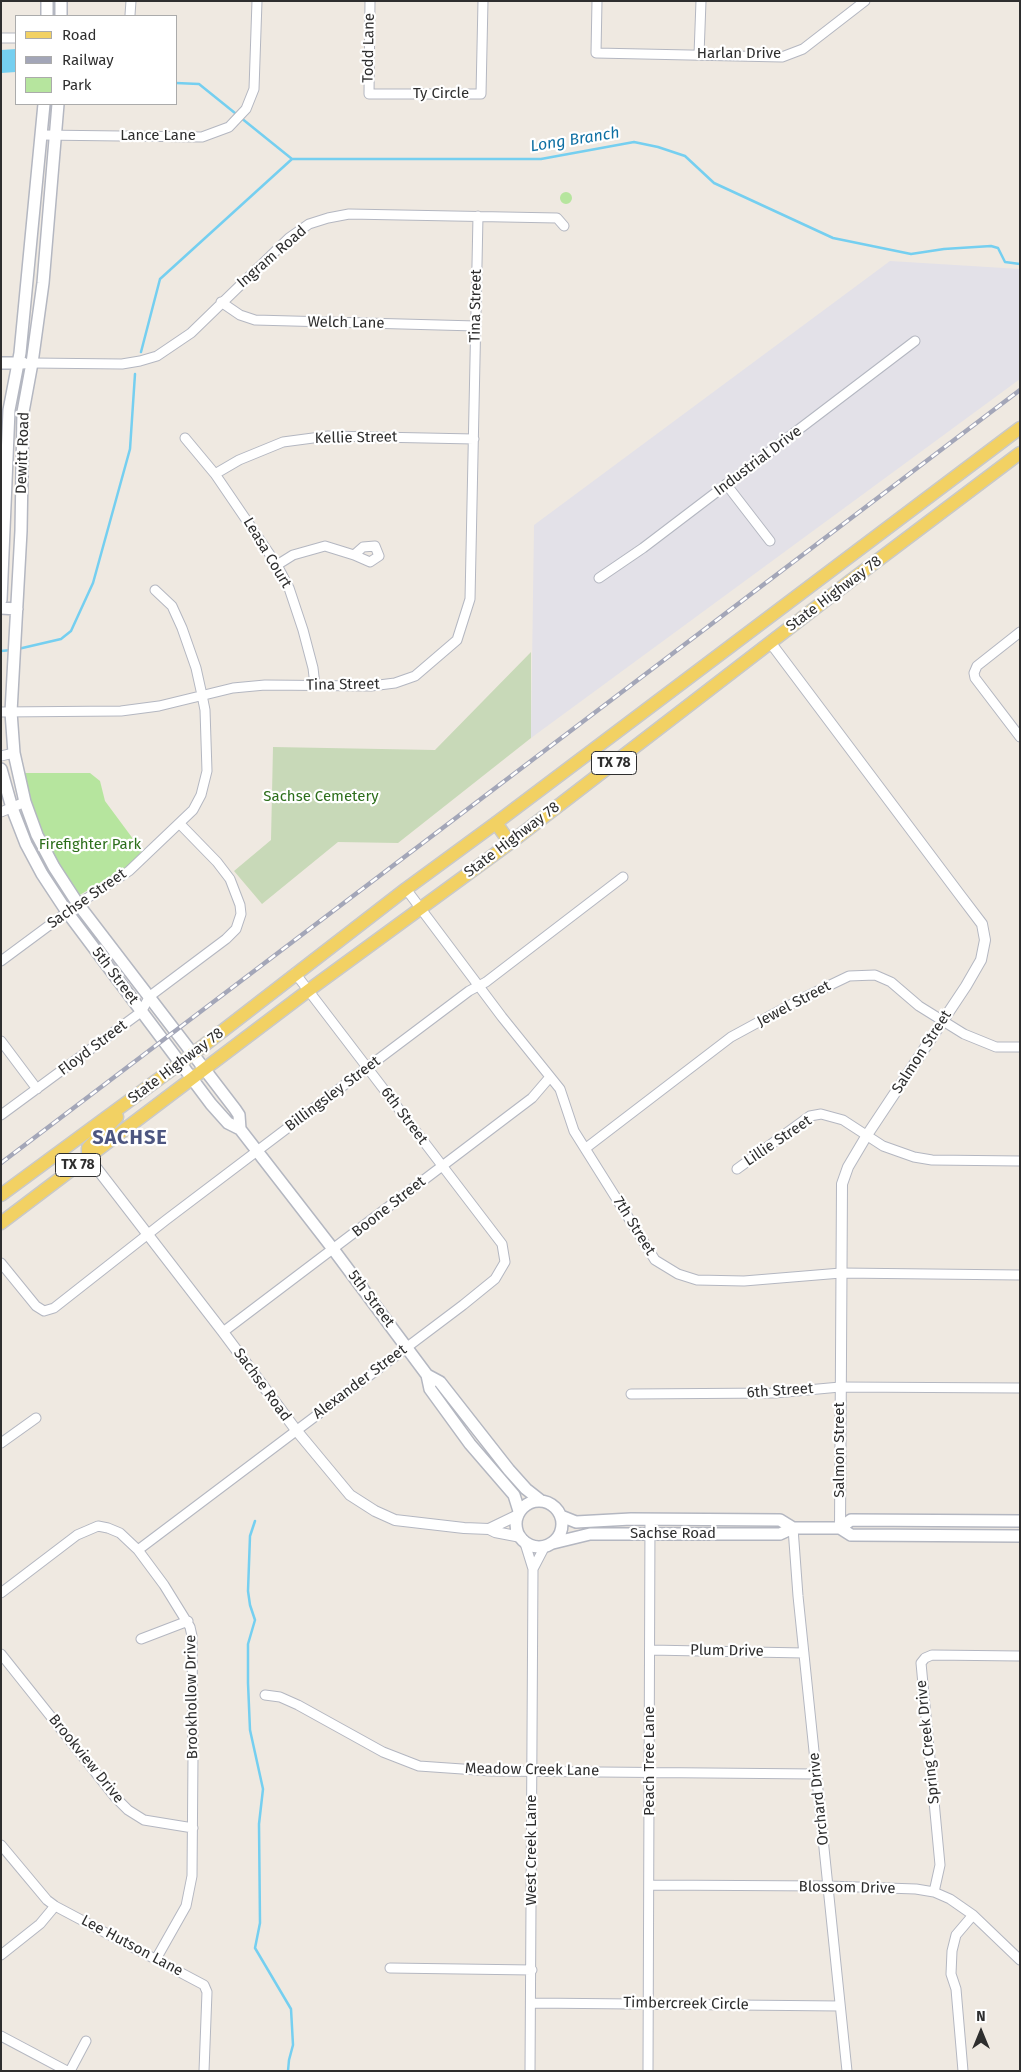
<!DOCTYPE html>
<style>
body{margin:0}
#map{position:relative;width:1021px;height:2072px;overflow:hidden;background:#efe9e1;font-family:"Fira Sans",sans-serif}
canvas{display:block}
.frame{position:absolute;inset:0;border:2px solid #2e2e2e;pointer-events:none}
.legend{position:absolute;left:15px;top:15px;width:162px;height:90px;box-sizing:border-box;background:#fff;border:1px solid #ababab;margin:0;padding:6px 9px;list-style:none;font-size:15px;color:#2e2e2e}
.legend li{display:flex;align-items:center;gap:10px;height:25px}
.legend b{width:25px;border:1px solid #ababab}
.north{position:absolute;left:956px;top:2007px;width:50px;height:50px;-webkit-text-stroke:4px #fff;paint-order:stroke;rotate:0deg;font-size:14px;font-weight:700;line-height:20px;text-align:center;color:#2e2e2e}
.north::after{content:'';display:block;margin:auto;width:18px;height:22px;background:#2e2e2e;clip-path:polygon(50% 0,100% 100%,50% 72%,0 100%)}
</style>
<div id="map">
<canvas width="1021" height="2072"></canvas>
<div class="frame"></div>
<ul class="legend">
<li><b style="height:6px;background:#f2d163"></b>Road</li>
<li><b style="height:6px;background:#a3a6b8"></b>Railway</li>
<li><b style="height:14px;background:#b6e59e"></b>Park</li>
</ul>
<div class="north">N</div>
</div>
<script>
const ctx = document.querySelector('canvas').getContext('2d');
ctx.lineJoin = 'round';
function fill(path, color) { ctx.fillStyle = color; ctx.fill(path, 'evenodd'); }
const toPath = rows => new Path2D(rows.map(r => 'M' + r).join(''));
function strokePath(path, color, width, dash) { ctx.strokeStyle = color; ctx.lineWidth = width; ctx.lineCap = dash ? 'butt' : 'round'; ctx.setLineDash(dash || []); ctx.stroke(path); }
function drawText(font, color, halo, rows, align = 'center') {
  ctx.font = font + ' "Fira Sans",sans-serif'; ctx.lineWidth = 4.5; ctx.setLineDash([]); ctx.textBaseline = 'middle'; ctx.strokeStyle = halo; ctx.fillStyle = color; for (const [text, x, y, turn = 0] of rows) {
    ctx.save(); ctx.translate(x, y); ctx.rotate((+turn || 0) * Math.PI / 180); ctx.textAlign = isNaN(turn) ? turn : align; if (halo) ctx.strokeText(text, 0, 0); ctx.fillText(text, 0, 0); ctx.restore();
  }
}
const industrial = toPath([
 [890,261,1020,269,1020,379,531,738,534,525]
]);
const green = toPath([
 '560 198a6 6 0 1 1 12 0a6 6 0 1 1-12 0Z',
 [23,773,90,773,100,781,105,801,142,851,128,867,78,896,45,843,31,806]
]);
const cemetery = toPath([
 [531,652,531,738,398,843,338,842,262,904,234,871,271,840,273,747,435,750]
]);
const water = toPath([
 [16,49,16,72,1,73,1,50]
]);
const stream = toPath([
 [176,83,199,84,292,159],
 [141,352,160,279,292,159,541,159,634,142,658,147,685,156,714,183,833,238,911,254,944,249,991,246,998,248,1005,262,1020,264],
 [18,649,61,639,71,631,93,583,130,449,135,374],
 [1,651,12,650],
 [255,1521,250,1536,248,1591,250,1605,255,1620,248,1644,248,1683,250,1730,263,1789,259,1824,260,1923,255,1948,291,2009,293,2045,289,2060,288,2071]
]);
const minor = toPath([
 [370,1,369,94,481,94,483,1],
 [597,1,596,53,782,57,803,49,865,1],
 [130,15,131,1],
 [1,38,16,38],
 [699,55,701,1],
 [41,135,202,137,229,127,246,109,254,89,257,1],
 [221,302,240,315,255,320,476,326],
 [32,363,122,364,140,361,157,356,191,333,289,238,309,224,328,218,349,214,557,218,564,226],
 [185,438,215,474,277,565,289,588,303,630,313,668,315,685],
 [215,474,239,460,283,442,328,436,474,439],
 [726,484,770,541],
 [375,546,379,556,370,562,354,555,363,547,375,546],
 [277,565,293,555,325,546,354,555],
 [599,578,643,548,915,341],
 [1020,632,977,666,974,673,975,678,1020,737],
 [1,712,121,711,159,706,233,688,265,685,371,686,395,683,415,676,457,640,470,599,478,216],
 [1,756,14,753],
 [1,812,25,802],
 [406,889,502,1017,560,1089,574,1131,655,1260,678,1274,697,1280,744,1281,841,1273,1020,1275],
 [1,961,78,904,129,871,193,810,201,795,207,771,205,710,202,695,196,668,182,628,172,606,155,590],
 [1,1041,37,1089],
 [1,1115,141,1012,150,996,226,939,236,929,241,914,240,905,230,879,217,862,180,824],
 [586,1148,731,1037,801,999,849,976,875,975,891,982,919,1006,964,1034,996,1047,1020,1047],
 [737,1169,810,1116,821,1114,843,1120,883,1146,914,1157,932,1160,1020,1161],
 [1,1263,36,1306,44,1311,54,1308,166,1220,368,1067,469,991,486,982,623,877],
 [223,1332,532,1098,550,1077],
 [631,1394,775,1393,840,1387,1020,1388],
 [1,1443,36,1418],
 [793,1528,798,1596,847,2071],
 [524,1540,533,1569,530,2071],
 [138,1550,463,1305,495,1279,505,1262,502,1244,295,973],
 [533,1569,545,1546],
 [1,1593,77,1535,98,1526,108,1528,120,1533,138,1550,164,1585,190,1627,192,1636,193,1757,192,1876,186,1906,156,1959],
 [141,1639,188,1621],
 [650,1650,804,1653],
 [1,1654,115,1797,128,1810,144,1820,193,1828],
 [265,1695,280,1697,298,1705,383,1752,419,1766,491,1771,816,1774],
 [1,1845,47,1900,55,1906,204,1985,207,1992,204,2071],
 [649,1885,828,1886,916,1889,934,1892,950,1899,973,1915,1020,1960],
 [934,1892,940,1865,921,1663,925,1658,932,1655,1020,1656],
 [1,1955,40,1924,55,1906],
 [390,1968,532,1970],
 [532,2003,840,2006],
 [1,2036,67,2071],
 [70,2071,86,2041],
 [648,2071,650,1519],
 [963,2071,956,1989,951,1974,952,1951,956,1935,973,1915]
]);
const tertiary = toPath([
 [770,642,960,895,982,924,985,940,981,960,966,986,867,1135,848,1167,842,1184,840,1528],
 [88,1157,223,1332,296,1430,350,1495,375,1511,395,1520,464,1528,489,1529,495,1532,521,1537],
 [489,1529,518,1515]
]);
const secondary = toPath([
 [47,16,47,1],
 [61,16,61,1],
 [58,104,43,283,32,363,23,412,21,531,11,712,14,753,25,802,37,835,54,867,78,904,235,1109,239,1115,240,1129],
 [1,363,23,363],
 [1,600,9,410,20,353,44,104],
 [1,608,17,609],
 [1,769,12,808,26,844,42,874,67,912,211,1104,228,1123,240,1129,333,1249,427,1375,430,1389,470,1444,514,1495,519,1511],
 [427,1375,440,1382,509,1470,526,1489,540,1500],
 '516 1524a23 23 0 1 1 46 0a23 23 0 1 1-46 0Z',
 [561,1516,576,1522,631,1519,780,1520,793,1528],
 [840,1528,851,1520,1020,1521],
 [553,1543,590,1534,780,1534,793,1528,840,1528,851,1535,1020,1536]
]);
const primary = toPath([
 [496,823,510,843],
 [88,1157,88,1148,117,1117],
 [1,1195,194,1053,406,889,496,823,1020,428],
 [1,1223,309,990,510,843,849,582,1020,453]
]);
const rail = toPath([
 [1,1163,1020,390]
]);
const shields = [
 [614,763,45],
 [78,1165,45]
];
const shieldNames = [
 ["TX 78",614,763],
 ["TX 78",78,1165]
];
const streetNames = [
 ["Todd Lane",369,48,-89],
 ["Harlan Drive",739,54],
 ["Ty Circle",441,94],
 ["Lance Lane",158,136],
 ["Ingram Road",272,257,-41],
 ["Tina Street",476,306,-89],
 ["Welch Lane",346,323,1],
 ["Kellie Street",356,438,-1],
 ["Dewitt Road",23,453,-88],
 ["Industrial Drive",758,461,-37],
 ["Leasa Court",267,553,59],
 ["State Highway 78",834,594,-37],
 ["Tina Street",343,685,-1],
 ["State Highway 78",512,840,-37],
 ["Sachse Street",87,899,-35],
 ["5th Street",115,976,53],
 ["Jewel Street",794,1004,-28],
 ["Floyd Street",93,1048,-37],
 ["Salmon Street",922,1052,-57],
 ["State Highway 78",176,1066,-37],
 ["Billingsley Street",333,1094,-37],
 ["6th Street",404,1116,53],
 ["Lillie Street",778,1141,-34],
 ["Boone Street",389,1207,-38],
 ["7th Street",634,1226,58],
 ["5th Street",371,1299,53],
 ["Alexander Street",360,1382,-37],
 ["Sachse Road",262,1385,54],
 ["6th Street",780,1391,-4],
 ["Salmon Street",840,1450,-90],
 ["Sachse Road",673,1534],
 ["Plum Drive",727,1651,1],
 ["Brookhollow Drive",192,1697,-91],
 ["Spring Creek Drive",928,1742,-96],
 ["Brookview Drive",86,1759,51],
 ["Peach Tree Lane",650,1761,-90],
 ["Meadow Creek Lane",532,1770,1],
 ["Orchard Drive",819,1799,-96],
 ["West Creek Lane",532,1850,-90],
 ["Blossom Drive",847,1888,1],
 ["Lee Hutson Lane",132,1946,28],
 ["Timbercreek Circle",686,2004,1]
];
const parkNames = [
 ["Sachse Cemetery",321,797],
 ["Firefighter Park",90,845]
];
const waterNames = [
 ["Long Branch",575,140,-9]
];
const districtNames = [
 ["SACHSE",130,1138]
];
fill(industrial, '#e3e1e8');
fill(green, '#b6e59e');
fill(cemetery, '#c8d9b8');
fill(water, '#75cff0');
strokePath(stream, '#75cff0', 2.5);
strokePath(minor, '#b4b7c1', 11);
strokePath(tertiary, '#b4b7c1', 12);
strokePath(secondary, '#b4b7c1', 14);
strokePath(primary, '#c9c9c9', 15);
strokePath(minor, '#fff', 9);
strokePath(tertiary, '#fff', 10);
strokePath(secondary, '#fff', 11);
strokePath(primary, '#f2d163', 12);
strokePath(rail, '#a3a6b8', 4.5);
strokePath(rail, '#fff', 2.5, [8]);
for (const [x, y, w] of shields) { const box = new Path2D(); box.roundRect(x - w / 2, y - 11.5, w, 23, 4); ctx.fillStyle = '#fff'; ctx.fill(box); strokePath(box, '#2e2e2e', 1); }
drawText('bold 14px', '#2e2e2e', null, shieldNames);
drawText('15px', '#2e2e2e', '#fff', streetNames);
drawText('15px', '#2c6e1b', '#fff', parkNames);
drawText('italic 16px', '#0d6fa3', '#fff', waterNames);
ctx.letterSpacing = '1px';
drawText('bold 20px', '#4d5680', '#fff', districtNames);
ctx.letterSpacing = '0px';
</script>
